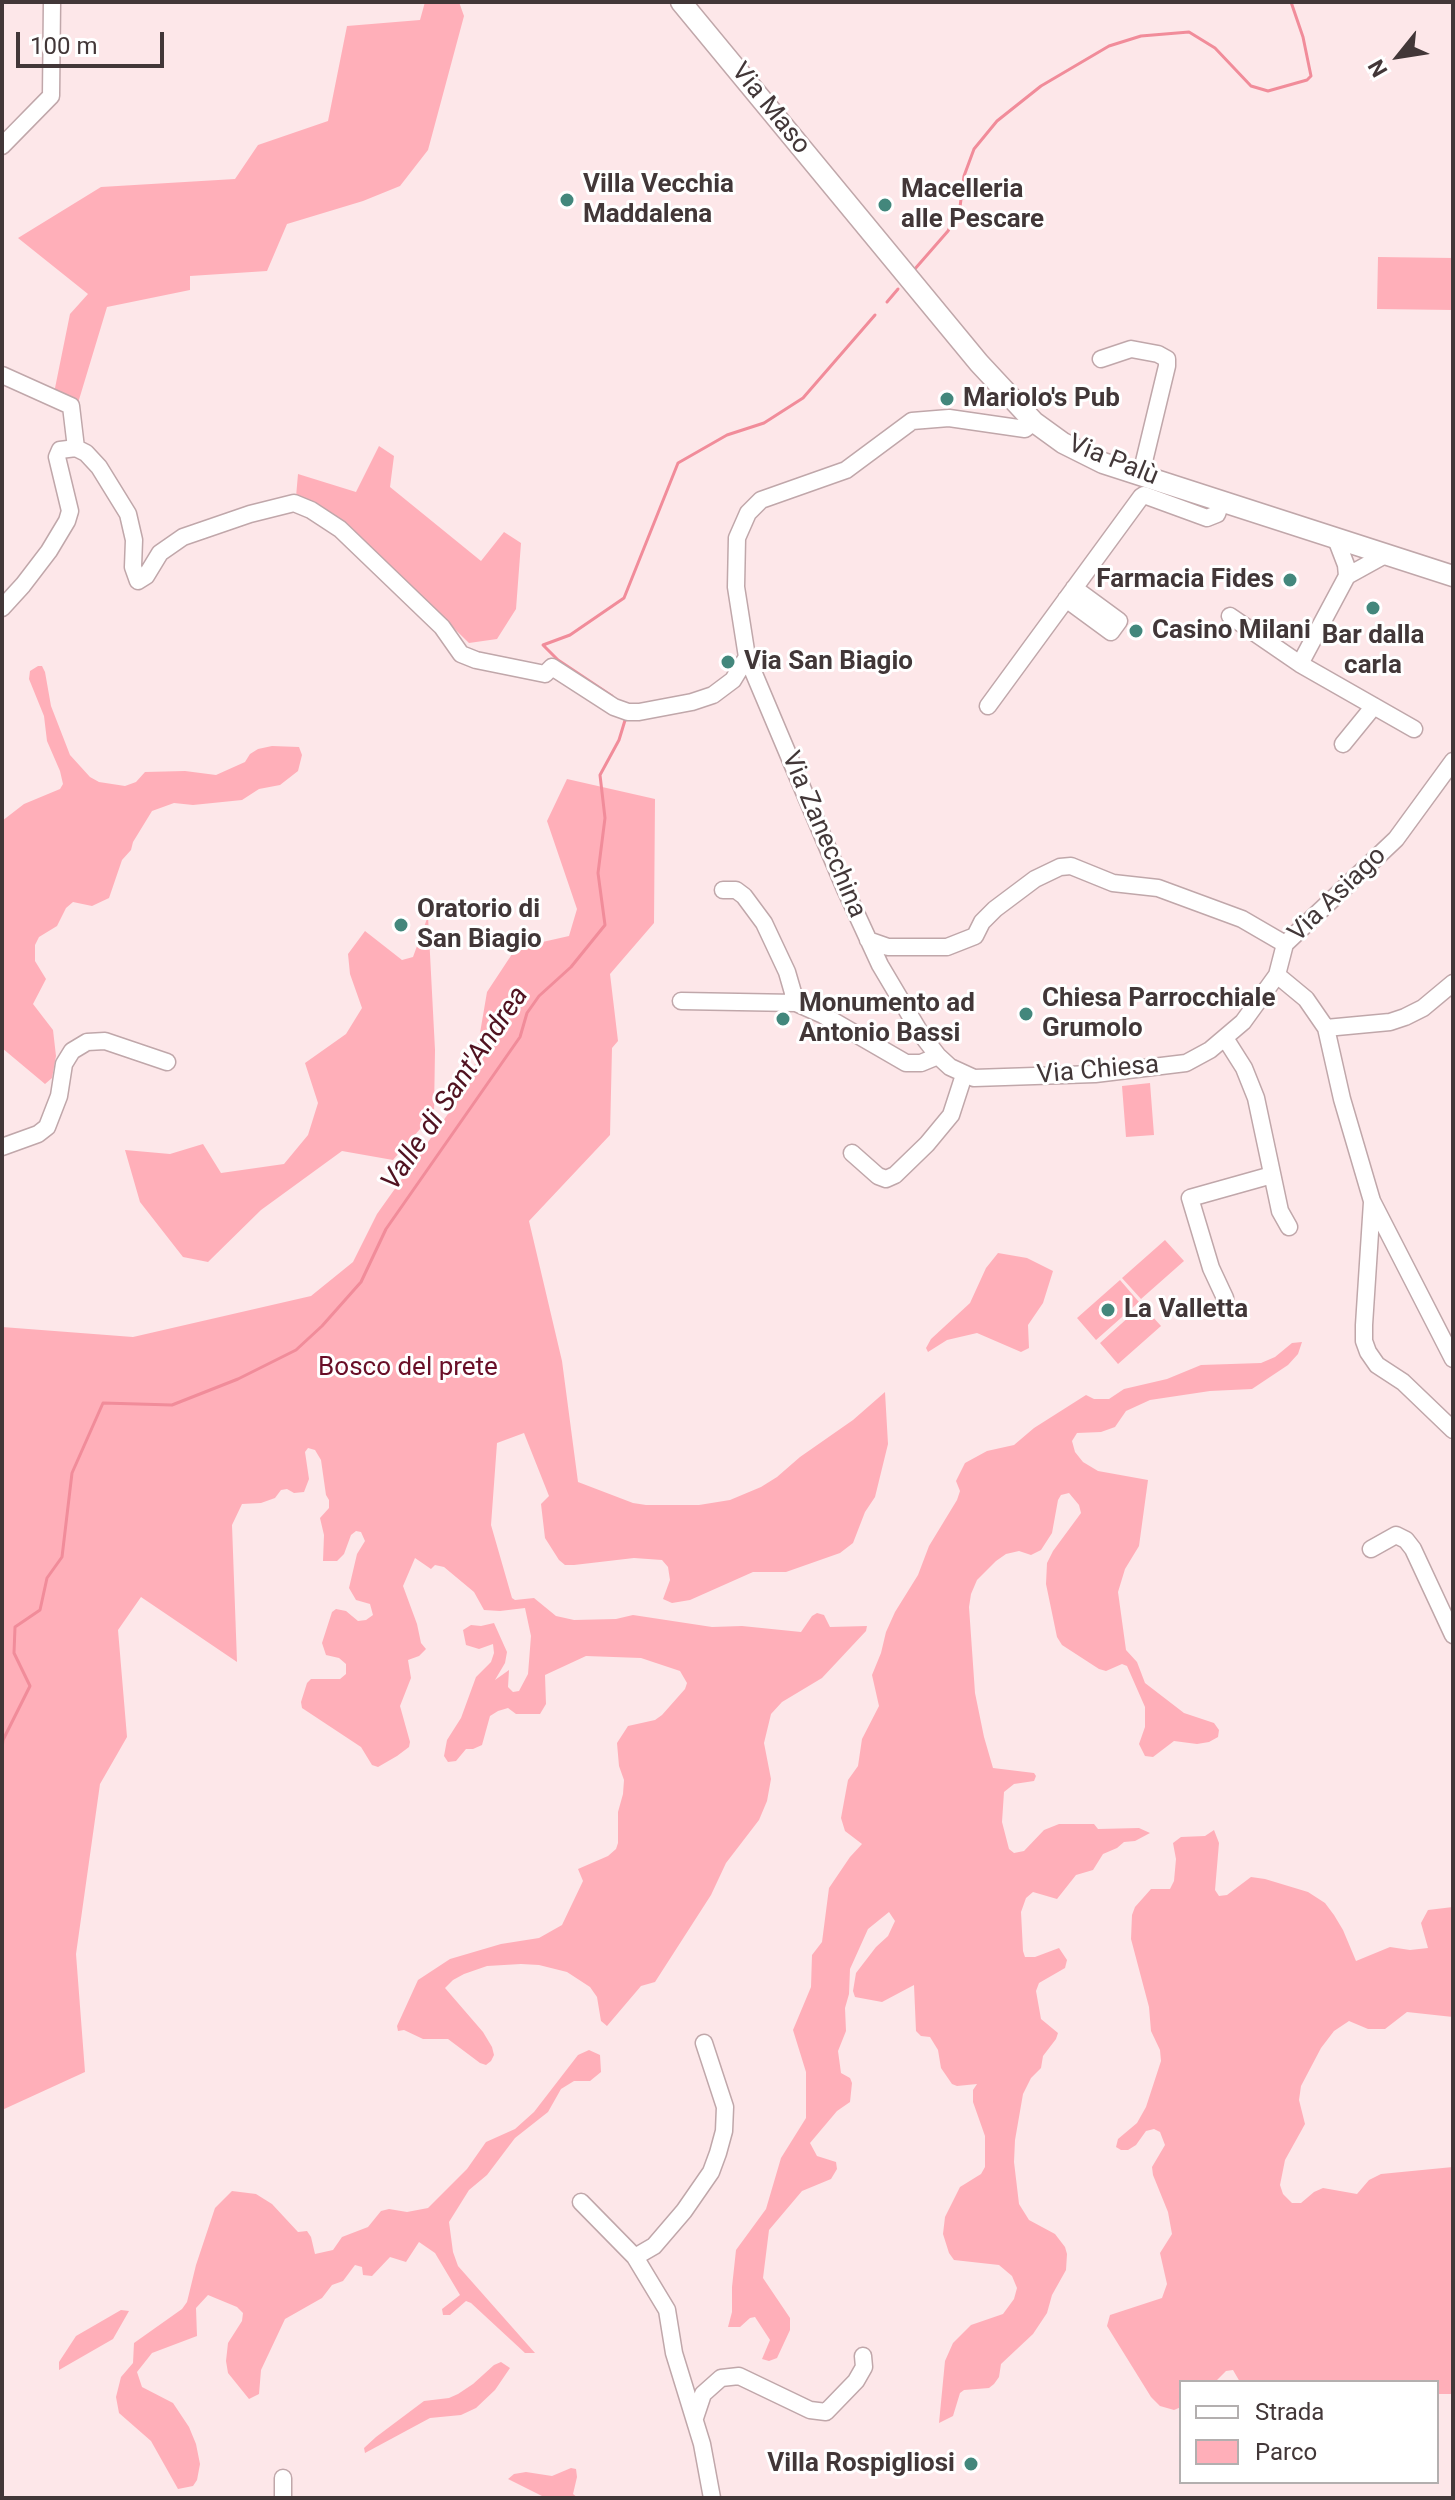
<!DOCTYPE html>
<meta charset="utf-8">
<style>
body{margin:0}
#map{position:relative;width:1455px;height:2500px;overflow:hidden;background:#fde7e9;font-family:Roboto,sans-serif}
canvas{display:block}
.frame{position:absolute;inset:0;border:4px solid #423738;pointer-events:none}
.legend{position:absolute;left:1179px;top:2380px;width:260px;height:104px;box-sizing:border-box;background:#fff;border:2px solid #b3afaf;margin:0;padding:10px 14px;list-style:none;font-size:24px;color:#423738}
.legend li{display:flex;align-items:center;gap:16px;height:40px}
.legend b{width:40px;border:2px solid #b3afaf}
.north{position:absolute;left:1359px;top:16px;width:80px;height:80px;-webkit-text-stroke:6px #fff;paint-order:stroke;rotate:240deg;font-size:22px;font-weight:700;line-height:32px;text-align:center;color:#423738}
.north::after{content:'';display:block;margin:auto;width:28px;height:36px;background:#423738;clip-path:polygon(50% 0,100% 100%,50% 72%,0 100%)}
.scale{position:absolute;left:16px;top:32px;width:148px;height:36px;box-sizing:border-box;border:4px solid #423738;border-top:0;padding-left:10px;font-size:24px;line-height:28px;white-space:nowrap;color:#423738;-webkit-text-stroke:6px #fff;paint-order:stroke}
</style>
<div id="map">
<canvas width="1455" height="2500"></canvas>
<div class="frame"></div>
<ul class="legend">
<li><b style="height:10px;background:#fff"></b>Strada</li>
<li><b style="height:22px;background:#ffafb9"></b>Parco</li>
</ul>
<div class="north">N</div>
<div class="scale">100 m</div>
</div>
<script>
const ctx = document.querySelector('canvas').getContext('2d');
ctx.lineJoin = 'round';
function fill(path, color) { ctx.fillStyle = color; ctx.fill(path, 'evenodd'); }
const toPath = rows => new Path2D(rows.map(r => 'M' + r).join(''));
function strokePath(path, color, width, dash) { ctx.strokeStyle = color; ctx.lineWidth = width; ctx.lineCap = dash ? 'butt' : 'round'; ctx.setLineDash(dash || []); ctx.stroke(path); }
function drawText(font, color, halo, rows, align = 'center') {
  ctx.font = font + ' Roboto,sans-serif'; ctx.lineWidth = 6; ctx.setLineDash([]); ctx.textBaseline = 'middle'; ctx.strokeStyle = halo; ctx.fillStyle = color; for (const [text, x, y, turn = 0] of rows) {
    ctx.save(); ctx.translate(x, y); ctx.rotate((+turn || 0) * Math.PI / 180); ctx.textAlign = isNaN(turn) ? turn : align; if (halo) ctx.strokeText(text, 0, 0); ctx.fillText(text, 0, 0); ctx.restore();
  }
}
const green = toPath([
 [425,2,459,2,464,16,428,150,400,186,363,201,287,224,267,271,190,276,190,290,107,307,78,403,54,393,70,314,88,294,18,238,101,187,235,179,258,145,328,121,347,26,420,20],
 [1378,257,1453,258,1453,310,1377,309],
 [379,446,394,456,390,487,481,561,504,532,521,543,516,609,497,639,469,643,420,595,296,497,298,474,356,492],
 [38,666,42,666,45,672,51,706,70,755,90,777,99,782,125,786,136,782,145,772,185,771,216,775,245,762,250,754,258,749,272,746,299,747,302,755,298,771,280,785,259,789,242,800,193,805,174,803,152,811,133,842,131,850,122,860,109,898,92,906,73,902,66,908,57,926,39,937,35,945,35,961,46,979,33,1004,53,1030,56,1056,52,1078,45,1084,2,1048,2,821,24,804,60,789,63,784,60,771,47,741,44,716,29,679,30,671],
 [567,779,655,799,654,923,610,974,618,1041,612,1048,610,1135,529,1221,562,1361,578,1482,633,1503,646,1505,699,1505,730,1500,761,1487,777,1477,800,1457,853,1420,885,1392,888,1444,875,1497,865,1512,853,1543,840,1553,786,1572,753,1572,690,1600,672,1603,663,1599,670,1580,668,1567,662,1560,634,1558,574,1565,565,1565,559,1560,545,1538,541,1504,549,1496,524,1433,497,1443,491,1525,512,1598,515,1600,534,1598,556,1616,574,1620,616,1619,633,1615,712,1627,742,1626,801,1632,812,1616,817,1613,824,1615,830,1627,867,1626,866,1631,822,1678,782,1702,771,1714,764,1743,771,1779,767,1801,759,1820,726,1863,711,1895,655,1982,641,1986,607,2026,601,2021,597,1997,590,1987,567,1972,539,1965,521,1964,487,1966,464,1974,453,1980,445,1988,483,2032,492,2047,494,2055,491,2061,486,2065,480,2063,448,2039,423,2039,404,2030,398,2031,397,2026,418,1980,450,1959,501,1944,539,1938,562,1925,583,1881,578,1869,608,1856,616,1849,618,1843,618,1812,623,1794,624,1780,619,1766,617,1743,628,1726,655,1720,662,1715,685,1689,687,1683,680,1671,641,1658,586,1656,545,1675,546,1704,540,1714,516,1714,508,1708,498,1711,490,1716,482,1745,473,1749,466,1749,456,1761,448,1762,444,1756,447,1740,461,1718,476,1677,491,1662,494,1653,493,1644,479,1649,466,1645,463,1630,471,1625,481,1626,494,1623,507,1652,505,1663,495,1680,509,1670,508,1687,513,1692,519,1691,528,1674,531,1636,525,1608,500,1611,484,1610,474,1592,444,1567,435,1565,431,1569,415,1558,403,1586,417,1624,421,1643,426,1649,419,1656,408,1660,411,1678,400,1706,410,1742,409,1747,397,1756,378,1767,372,1765,361,1747,302,1708,301,1702,307,1683,311,1679,340,1679,346,1674,346,1664,339,1658,326,1655,322,1643,332,1612,336,1609,346,1611,358,1621,366,1620,373,1615,370,1604,356,1600,349,1588,357,1554,365,1541,361,1532,356,1531,351,1535,344,1554,337,1561,323,1561,324,1535,320,1518,329,1508,329,1500,326,1495,321,1460,315,1450,308,1448,305,1452,309,1479,304,1492,294,1493,287,1489,281,1490,275,1498,261,1503,242,1504,232,1525,237,1662,141,1597,118,1630,127,1737,100,1784,76,1954,85,2072,2,2110,2,1327,133,1337,311,1296,353,1262,377,1214,472,1080,487,992,516,948,569,936,577,909,547,821],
 [428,916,435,1050,434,1113,393,1160,342,1151,261,1210,208,1262,183,1257,140,1202,125,1150,170,1154,203,1144,221,1173,284,1164,308,1135,318,1103,305,1063,346,1034,362,1008,350,974,348,954,365,931,402,960,413,957],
 [1150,1083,1154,1135,1126,1137,1122,1086],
 [1165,1240,1184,1261,1141,1299,1122,1278],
 [998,1253,1027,1258,1053,1271,1043,1303,1028,1325,1029,1348,1021,1352,977,1333,947,1340,928,1352,926,1348,931,1339,970,1303,986,1268],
 [1120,1280,1139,1302,1096,1340,1077,1318],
 [1142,1305,1161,1326,1118,1364,1100,1343],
 [1302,1342,1298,1354,1288,1365,1252,1389,1210,1391,1150,1400,1126,1411,1115,1427,1101,1432,1077,1433,1072,1441,1075,1452,1083,1462,1098,1471,1148,1480,1139,1546,1125,1569,1118,1592,1126,1650,1137,1662,1145,1683,1184,1713,1214,1723,1219,1730,1218,1737,1209,1742,1197,1744,1174,1741,1153,1757,1145,1756,1139,1744,1145,1727,1145,1707,1127,1666,1122,1664,1106,1671,1099,1669,1062,1645,1057,1637,1046,1584,1047,1563,1053,1551,1081,1513,1079,1505,1069,1493,1061,1495,1058,1500,1052,1533,1041,1550,1031,1555,1019,1551,1006,1554,996,1561,977,1580,971,1594,969,1607,975,1693,984,1737,993,1768,1034,1773,1036,1776,1034,1781,1014,1784,1004,1792,1002,1822,1009,1849,1014,1853,1024,1851,1044,1830,1059,1824,1094,1824,1098,1829,1139,1828,1150,1833,1135,1841,1124,1842,1117,1848,1103,1854,1093,1870,1076,1875,1057,1899,1033,1892,1026,1898,1021,1912,1023,1951,1025,1957,1035,1957,1059,1948,1067,1960,1065,1968,1039,1983,1036,1991,1041,2019,1058,2033,1056,2039,1043,2056,1041,2068,1031,2078,1023,2094,1015,2140,1014,2162,1019,2204,1029,2220,1055,2234,1065,2247,1067,2254,1066,2270,1052,2295,1047,2313,1033,2334,1001,2364,999,2377,994,2384,989,2388,964,2390,960,2393,953,2416,939,2423,945,2361,953,2343,971,2325,1003,2314,1014,2299,1017,2288,1012,2276,999,2265,954,2260,949,2253,943,2234,945,2217,960,2187,981,2174,985,2167,985,2136,973,2102,973,2090,977,2084,957,2086,952,2084,941,2068,938,2050,930,2037,921,2036,916,2031,914,1985,882,2002,855,1997,853,1991,856,1973,876,1947,888,1936,895,1921,889,1912,868,1929,850,1969,849,1994,845,2008,846,2031,838,2051,841,2073,850,2078,852,2083,850,2102,837,2111,810,2143,817,2156,836,2162,837,2169,831,2179,802,2191,769,2230,763,2278,790,2318,790,2330,777,2358,769,2361,762,2359,770,2340,755,2317,750,2318,740,2327,728,2327,732,2312,732,2287,736,2250,766,2209,781,2158,806,2118,806,2072,793,2030,811,1987,812,1955,822,1942,829,1888,850,1857,862,1844,845,1831,841,1818,848,1780,858,1766,862,1739,879,1706,872,1675,881,1653,886,1632,895,1612,918,1575,929,1546,957,1500,960,1491,956,1481,965,1463,987,1451,1014,1445,1034,1428,1086,1395,1094,1399,1109,1399,1124,1389,1167,1379,1201,1365,1261,1363,1275,1357,1292,1343],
 [1214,1830,1219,1843,1215,1890,1219,1896,1227,1895,1251,1877,1265,1879,1308,1892,1325,1903,1334,1915,1343,1930,1356,1961,1390,1947,1410,1950,1428,1948,1421,1923,1428,1910,1453,1907,1453,2017,1407,2012,1385,2029,1368,2029,1349,2021,1334,2031,1321,2048,1301,2086,1299,2100,1305,2124,1285,2160,1280,2185,1283,2194,1292,2203,1301,2203,1314,2192,1323,2188,1357,2194,1369,2180,1381,2174,1453,2167,1453,2394,1437,2394,1437,2382,1240,2382,1233,2370,1226,2371,1215,2382,1181,2382,1181,2407,1174,2410,1160,2406,1151,2397,1107,2326,1110,2315,1162,2298,1167,2284,1160,2253,1172,2234,1168,2212,1153,2175,1152,2167,1165,2145,1160,2132,1154,2129,1146,2131,1136,2145,1128,2150,1121,2150,1116,2147,1118,2139,1137,2123,1146,2107,1161,2061,1160,2050,1151,2031,1149,2007,1131,1939,1132,1915,1135,1907,1151,1889,1170,1889,1174,1881,1176,1859,1173,1843,1181,1837,1205,1836],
 [589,2050,600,2055,601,2072,590,2081,574,2081,561,2089,548,2112,515,2138,487,2175,469,2190,449,2222,453,2252,458,2266,535,2353,525,2353,471,2303,466,2301,450,2315,443,2315,442,2309,460,2295,435,2253,419,2242,406,2262,390,2257,372,2276,363,2275,362,2267,355,2265,343,2281,332,2285,322,2298,285,2319,261,2370,259,2394,249,2399,228,2373,226,2361,228,2343,242,2321,243,2313,237,2307,208,2295,196,2308,197,2336,152,2353,137,2372,142,2387,173,2403,189,2427,196,2444,200,2464,197,2480,193,2486,178,2489,151,2441,119,2413,116,2397,121,2377,133,2363,134,2343,182,2309,187,2302,196,2265,215,2208,232,2191,256,2194,272,2204,298,2232,307,2231,311,2237,315,2254,333,2250,342,2237,368,2227,381,2211,389,2209,407,2212,428,2208,467,2169,486,2142,515,2129,534,2112,578,2055],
 [121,2310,129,2311,113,2339,59,2370,59,2362,76,2336],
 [501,2362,510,2368,495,2390,476,2408,461,2415,430,2418,365,2453,364,2448,376,2437,424,2401,449,2398,458,2394,473,2384,494,2365],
 [571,2468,576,2469,577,2477,573,2494,578,2498,546,2498,508,2479,514,2474,526,2472,552,2476]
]);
const stream = toPath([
 [914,270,948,231,960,207,964,176,974,149,997,121,1041,86,1109,46,1141,36,1189,32,1215,48,1251,86,1268,91,1307,80,1311,76,1303,37,1291,2],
 [887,302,898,289],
 [612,696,558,660,543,645,570,635,624,598,678,463,727,435,764,423,803,398,875,315],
 [2,1749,3,1740,30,1686,14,1653,15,1627,40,1610,47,1578,62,1557,72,1473,103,1403,172,1405,238,1379,296,1350,322,1326,361,1282,386,1229,520,1037,527,1013,539,996,571,967,605,925,598,873,605,818,600,775,619,740,626,717]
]);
const minor = toPath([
 [2,146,51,96,52,2],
 [1101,359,1131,349,1158,354,1167,359,1167,366,1141,474],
 [2,375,71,406,76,448],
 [1034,422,1025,429,949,418,912,421,846,470,761,500,748,513,737,538,736,587,747,657,845,889,880,965,921,1034,938,1056,950,1067,974,1078,1095,1074,1186,1063,1210,1050,1243,1022,1277,975],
 [1336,539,1346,565,1347,576],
 [1385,555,1347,576,1300,664,1414,729],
 [1066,599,1111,632,1119,621,1074,588],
 [2,608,23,585,49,551,67,521,70,511,57,457,60,450,76,448,86,453,99,467,128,514,134,540,133,567,138,581,146,576,160,553,183,537,250,514,294,503,311,510,340,529,442,627,461,654,476,660,545,674,552,667,614,707,628,712,639,712,692,702,713,695,733,680,747,657],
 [1230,616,1300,664],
 [988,706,1141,497,1144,495,1207,518,1217,514,1222,500],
 [1343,744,1374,706],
 [1453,761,1396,839,1285,944,1277,975,1306,999,1326,1028,1342,1099,1372,1201,1453,1359],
 [723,890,736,890,744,896,764,923,787,972,796,1003],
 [868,940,888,947,947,947,975,936,982,922,995,909,1035,879,1060,867,1071,866,1113,883,1158,888,1242,919,1285,944],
 [681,1001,796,1003,823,1015,906,1063,921,1063,938,1056],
 [1326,1028,1390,1022,1405,1017,1423,1008,1453,983],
 [1225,1038,1244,1068,1256,1098,1280,1211,1289,1227],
 [2,1147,38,1134,47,1127,59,1096,64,1064,72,1051,87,1042,105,1041,167,1062],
 [852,1153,878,1176,886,1179,895,1175,927,1144,951,1115,964,1075],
 [1372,1202,1364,1325,1364,1341,1368,1352,1377,1365,1403,1382,1453,1430],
 [1225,1298,1211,1268,1190,1198,1272,1175],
 [1371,1549,1396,1535,1406,1540,1413,1549,1453,1635],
 [581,2202,635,2257,667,2310,674,2353,702,2444,712,2498],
 [635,2257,654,2246,684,2211,711,2172,718,2153,724,2131,725,2107,704,2043],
 [695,2418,703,2394,721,2378,739,2376,810,2410,826,2412,856,2381,864,2367,863,2356],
 [283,2478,283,2498]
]);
const major = toPath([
 [681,2,979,363,1034,422,1063,443,1103,463,1453,576]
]);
const markers = [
 [567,200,8,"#43877c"],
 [885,205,8,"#43877c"],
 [947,399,8,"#43877c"],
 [1290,580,8,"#43877c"],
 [1373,608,8,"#43877c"],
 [1136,631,8,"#43877c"],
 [728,662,8,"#43877c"],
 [401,925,8,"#43877c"],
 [1026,1014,8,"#43877c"],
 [783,1019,8,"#43877c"],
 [1108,1310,8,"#43877c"],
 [971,2464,8,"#43877c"]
];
const streetNames = [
 ["Via Maso",770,109,51],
 ["Via Palù",1113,461,22],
 ["Via Zanecchina",823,835,67],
 ["Via Asiago",1338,895,-44],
 ["Via Chiesa",1098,1071,-5]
];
const poiNames = [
 ["Villa Vecchia",583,185],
 ["Maddalena",583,215],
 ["Macelleria",901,190],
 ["alle Pescare",901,220],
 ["Mariolo's Pub",963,399],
 ["Farmacia Fides",1274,580,"right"],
 ["Casino Milani",1152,631],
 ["Bar dalla",1373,636,"center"],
 ["carla",1373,666,"center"],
 ["Via San Biagio",744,662],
 ["Oratorio di",417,910],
 ["San Biagio",417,940],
 ["Chiesa Parrocchiale",1042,999],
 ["Grumolo",1042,1029],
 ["Monumento ad",799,1004],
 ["Antonio Bassi",799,1034],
 ["La Valletta",1124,1310],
 ["Villa Rospigliosi",955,2464,"right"]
];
const parkNames = [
 ["Bosco del prete",408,1368]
];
const waterNames = [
 ["Valle di Sant'Andrea",456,1089,-56]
];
fill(green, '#ffafb9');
strokePath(stream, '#f18c9a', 3);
strokePath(minor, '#c0a7aa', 19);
strokePath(major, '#c0a7aa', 23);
strokePath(minor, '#fff', 16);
strokePath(major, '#fff', 20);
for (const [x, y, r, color] of markers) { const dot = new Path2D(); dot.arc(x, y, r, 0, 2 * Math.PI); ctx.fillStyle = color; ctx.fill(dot); strokePath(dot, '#fff', 3); }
drawText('26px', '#423738', '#fff', streetNames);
drawText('bold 26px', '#423738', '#fff', poiNames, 'left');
drawText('26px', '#690e27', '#fff', parkNames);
drawText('italic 28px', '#501220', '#fff', waterNames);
</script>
